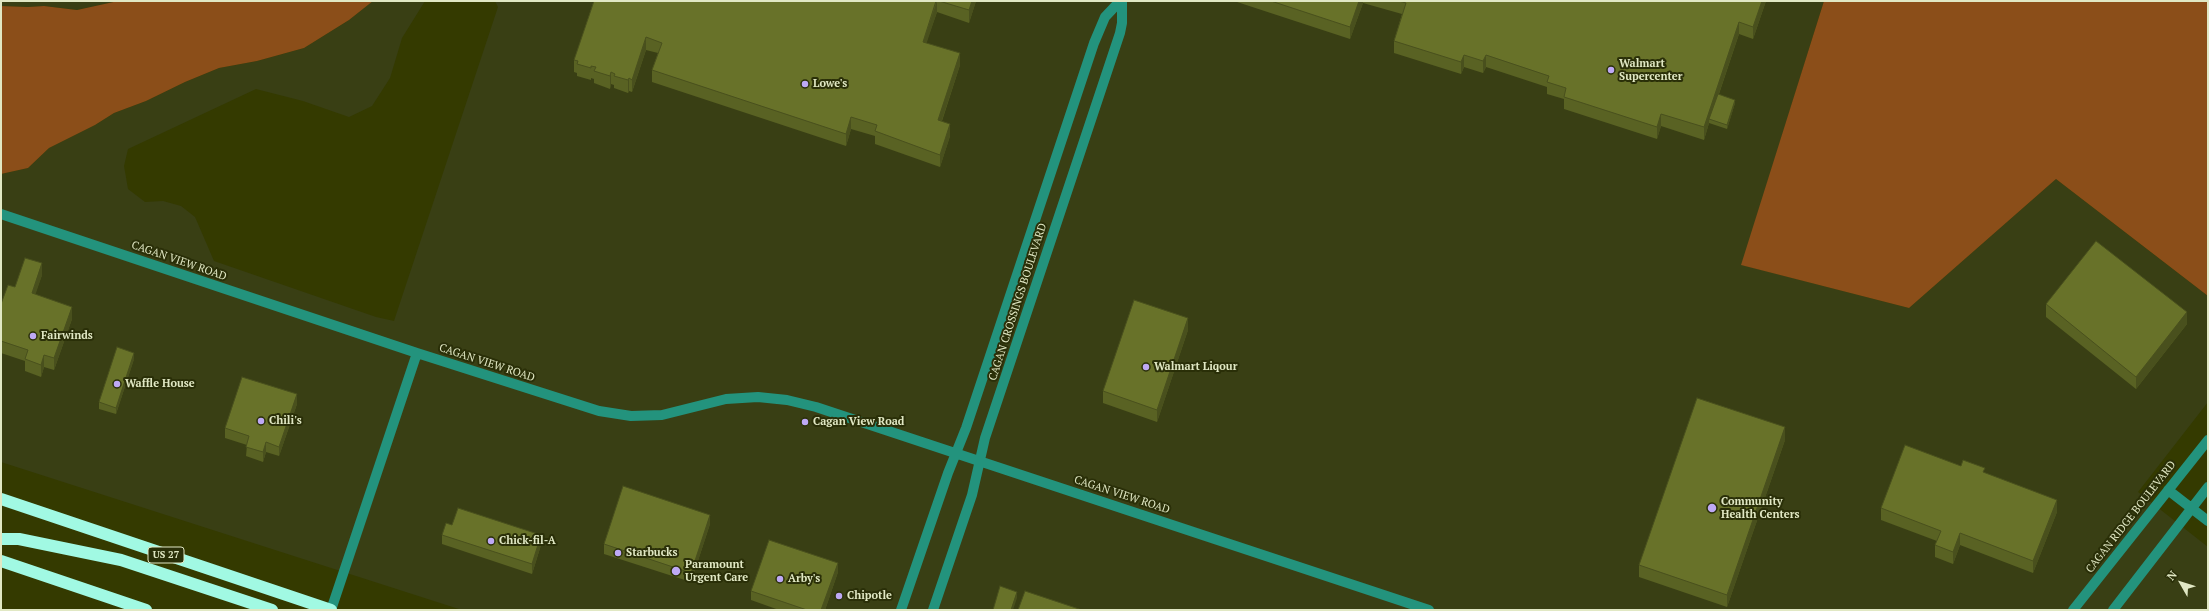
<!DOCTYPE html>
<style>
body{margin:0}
#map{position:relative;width:2209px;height:611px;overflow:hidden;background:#343a00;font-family:"PT Serif",serif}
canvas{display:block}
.frame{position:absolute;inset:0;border:2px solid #e1e8c4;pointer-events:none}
.north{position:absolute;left:2161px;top:563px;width:40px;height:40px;-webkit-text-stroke:3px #2a2f08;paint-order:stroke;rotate:309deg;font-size:11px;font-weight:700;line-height:16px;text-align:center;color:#e1e8c4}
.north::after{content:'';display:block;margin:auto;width:14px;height:18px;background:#e1e8c4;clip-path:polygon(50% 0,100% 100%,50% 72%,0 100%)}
</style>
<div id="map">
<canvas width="2209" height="611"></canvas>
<div class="frame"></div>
<div class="north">N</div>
</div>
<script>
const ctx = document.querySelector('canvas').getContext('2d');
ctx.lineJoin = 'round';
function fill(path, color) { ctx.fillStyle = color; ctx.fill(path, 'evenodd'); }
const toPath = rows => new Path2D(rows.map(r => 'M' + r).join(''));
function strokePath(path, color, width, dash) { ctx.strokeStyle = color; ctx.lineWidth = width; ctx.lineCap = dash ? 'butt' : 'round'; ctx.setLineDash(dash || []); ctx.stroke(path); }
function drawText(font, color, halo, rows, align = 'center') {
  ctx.font = font + ' "PT Serif",serif'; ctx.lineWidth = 4; ctx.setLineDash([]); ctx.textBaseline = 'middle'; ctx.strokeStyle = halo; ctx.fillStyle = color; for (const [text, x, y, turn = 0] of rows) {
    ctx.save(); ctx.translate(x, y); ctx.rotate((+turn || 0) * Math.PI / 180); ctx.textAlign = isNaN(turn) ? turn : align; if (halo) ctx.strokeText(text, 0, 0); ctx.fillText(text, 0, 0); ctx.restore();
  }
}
const built = toPath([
 [1,1,118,1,77,10,44,6,28,7,1,6],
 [373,1,425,1,402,38,390,78,372,106,349,117,303,101,256,89,128,149,124,166,128,189,145,202,163,201,181,206,195,217,214,261,376,317,394,321,498,7,495,1,1824,1,1742,265,1909,308,2056,179,2208,296,2208,402,2138,492,2208,547,2208,610,462,610,1,462,1,174,28,168,49,148,95,125,114,113,146,101,185,82,219,68,257,61,304,48,349,20]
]);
const green = toPath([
 [118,1,373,1,349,20,304,48,257,61,219,68,185,82,146,101,114,113,95,125,49,148,28,168,1,174,1,6,28,7,44,6,77,10],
 [1824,1,2208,1,2208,296,2056,179,1909,308,1741,265]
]);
const minor = toPath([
 [1,214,417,353,599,411,631,416,662,415,726,399,758,397,787,400,816,407,1429,610],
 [2168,490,2208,521],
 [331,610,417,353],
 [901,610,948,473,966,428,1094,43,1105,17,1120,1],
 [933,610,972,495,985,438,1120,33,1122,23,1122,1],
 [2073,610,2208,440],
 [2113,610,2208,487]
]);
const highway = toPath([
 [1,499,331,610],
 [1,539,19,539,121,560,272,610],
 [1,561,146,610]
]);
const wall = toPath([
 [594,1,976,1,969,23,937,12,926,43,960,65,942,121,950,136,940,167,875,144,875,136,851,129,846,146,652,82,652,70,658,53,646,50,632,92,629,91,628,93,614,88,614,85,611,84,610,89,594,83,594,79,591,78,591,80,577,76,577,73,574,72,574,60],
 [1234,1,1766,1,1753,39,1739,34,1719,94,1735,103,1727,129,1709,123,1704,140,1661,126,1657,139,1564,109,1564,99,1547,94,1547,87,1486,67,1483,73,1464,67,1461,74,1394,53,1394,41,1402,14,1363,3,1350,39],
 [42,275,35,294,72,319,54,370,44,367,41,377,25,371,25,361,1,353,1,304],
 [2046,304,2187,324,2136,389,2046,317],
 [1188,330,1157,422,1103,403,1103,391],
 [134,359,116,414,99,409,99,402],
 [297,404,279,456,266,452,263,462,246,456,247,445,225,438,225,428],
 [1785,440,1727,607,1639,577,1639,565],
 [1961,466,1985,473,2057,512,2033,573,1960,545,1953,564,1935,557,1935,545,1937,541,1881,520,1881,508],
 [710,524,691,582,604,554,604,544],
 [452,525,541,545,532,574,442,544,442,535],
 [838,572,825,610,779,610,751,600,751,591]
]);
const shadedWall = toPath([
 [937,1,937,12,923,54,923,42],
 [972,1,976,1,969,23,969,10],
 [1359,1,1363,1,1363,3,1350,39,1350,27],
 [1762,1,1766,1,1753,39,1753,27],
 [1739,22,1739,34,1710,120,1709,119,1709,123,1704,140,1704,127],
 [646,37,646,50,632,92,632,80],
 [960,53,960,65,938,132,938,120],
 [1464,55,1464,67,1461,74,1461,62],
 [1486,55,1486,67,1483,73,1483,61],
 [611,72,611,84,610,89,610,76],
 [629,78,629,91,628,93,628,80],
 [1735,100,1735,103,1727,129,1727,125],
 [1661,114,1661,126,1657,139,1657,127],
 [851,117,851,129,846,146,846,134],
 [950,124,950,136,940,167,940,155],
 [42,263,42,275,32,305,32,293],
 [72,307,72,319,54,370,54,358],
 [2187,312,2187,324,2136,389,2136,377],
 [1188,318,1188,330,1157,422,1157,410],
 [134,353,134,359,116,414,116,408],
 [44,355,44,367,41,377,41,365],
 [297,394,297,404,279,456,279,447],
 [1785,427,1785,440,1727,607,1727,595],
 [266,442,266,452,263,462,263,452],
 [2057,500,2057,512,2033,573,2033,561],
 [710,515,710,524,691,582,691,573],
 [1960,533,1960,545,1953,564,1953,552],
 [541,535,541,545,532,574,532,564],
 [838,563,838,572,825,610,821,610],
 [1017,592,1017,598,1013,610,1011,610]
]);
const building = toPath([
 [594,1,936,1,923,42,960,53,938,120,950,124,940,155,875,131,877,125,851,117,846,134,652,70,662,43,646,37,632,80,629,78,628,80,614,76,615,74,611,72,610,76,594,71,596,67,591,66,591,68,577,64,578,61,574,60,594,1],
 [939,1,972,1,969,10,939,1],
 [1271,1,1359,1,1350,27,1271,1],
 [1399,1,1762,1,1753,27,1739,22,1704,127,1661,114,1657,127,1564,97,1566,88,1547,82,1549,76,1486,55,1483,61,1464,55,1461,62,1394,41,1406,3,1399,1],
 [1718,94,1735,100,1727,125,1709,119,1718,94],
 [2096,241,2187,312,2136,377,2046,304,2096,241],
 [25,258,42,263,32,293,72,307,54,358,44,355,41,365,25,359,28,350,1,341,1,304,8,285,15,287,25,258],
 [1134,300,1188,318,1157,410,1103,391,1134,300],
 [117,347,134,353,116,408,99,402,117,347],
 [242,377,297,394,279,447,266,442,263,452,246,447,249,436,225,428,242,377],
 [1697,398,1785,427,1727,595,1639,565,1697,398],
 [1905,445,1961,466,1963,460,1985,468,1983,472,2057,500,2033,561,1960,533,1953,552,1935,545,1941,531,1881,508,1905,445],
 [623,486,710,515,691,573,604,544,623,486],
 [458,508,541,535,532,564,442,535,446,523,452,525,458,508],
 [769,540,838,563,821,610,807,610,751,591,769,540],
 [1000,586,1017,592,1011,610,993,610,1000,586],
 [1025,591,1082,610,1018,610,1025,591]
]);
const markers = [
 [1611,70,4,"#bea9f5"],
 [805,84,4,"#bea9f5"],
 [33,336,4,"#bea9f5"],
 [1146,367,4,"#bea9f5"],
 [117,384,4,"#bea9f5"],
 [261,421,4,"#bea9f5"],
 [805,422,4,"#bea9f5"],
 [1712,508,5,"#bea9f5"],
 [491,541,4,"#bea9f5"],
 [618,553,4,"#bea9f5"],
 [676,571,5,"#bea9f5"],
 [780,579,4,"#bea9f5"],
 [839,596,4,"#bea9f5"]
];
const shields = [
 [166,555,36]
];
const shieldNames = [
 ["US 27",166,555]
];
const poiNames = [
 ["Walmart",1619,64],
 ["Supercenter",1619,77],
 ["Lowe's",813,84],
 ["Fairwinds",41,336],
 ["Walmart Liqour",1154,367],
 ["Waffle House",125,384],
 ["Chili's",269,421],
 ["Cagan View Road",813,422],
 ["Community",1721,502],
 ["Health Centers",1721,515],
 ["Chick-fil-A",499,541],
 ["Starbucks",626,553],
 ["Paramount",685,565],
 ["Urgent Care",685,578],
 ["Arby's",788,579],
 ["Chipotle",847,596]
];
const streetNames = [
 ["CAGAN VIEW ROAD",179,261,19],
 ["CAGAN CROSSINGS BOULEVARD",1018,302,-72],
 ["CAGAN VIEW ROAD",487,363,18],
 ["CAGAN VIEW ROAD",1122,495,18],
 ["CAGAN RIDGE BOULEVARD",2131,517,-52]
];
fill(built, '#393f14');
fill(green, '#8b4e19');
strokePath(minor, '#23937d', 10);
strokePath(highway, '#a1f9e3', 12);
fill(wall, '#596223');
fill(shadedWall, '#49501d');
fill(building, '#687229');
strokePath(building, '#49501d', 1);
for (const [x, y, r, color] of markers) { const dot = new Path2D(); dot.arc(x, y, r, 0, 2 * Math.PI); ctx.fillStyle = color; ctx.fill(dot); strokePath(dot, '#2a2f08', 1.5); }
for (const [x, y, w] of shields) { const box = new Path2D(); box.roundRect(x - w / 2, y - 8, w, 16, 3); ctx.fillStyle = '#2a2f08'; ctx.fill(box); strokePath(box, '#e1e8c4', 1); }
drawText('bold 10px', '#e1e8c4', null, shieldNames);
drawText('bold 11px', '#e1e8c4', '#2a2f08', poiNames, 'left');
drawText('11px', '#e1e8c4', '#2a2f08', streetNames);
</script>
